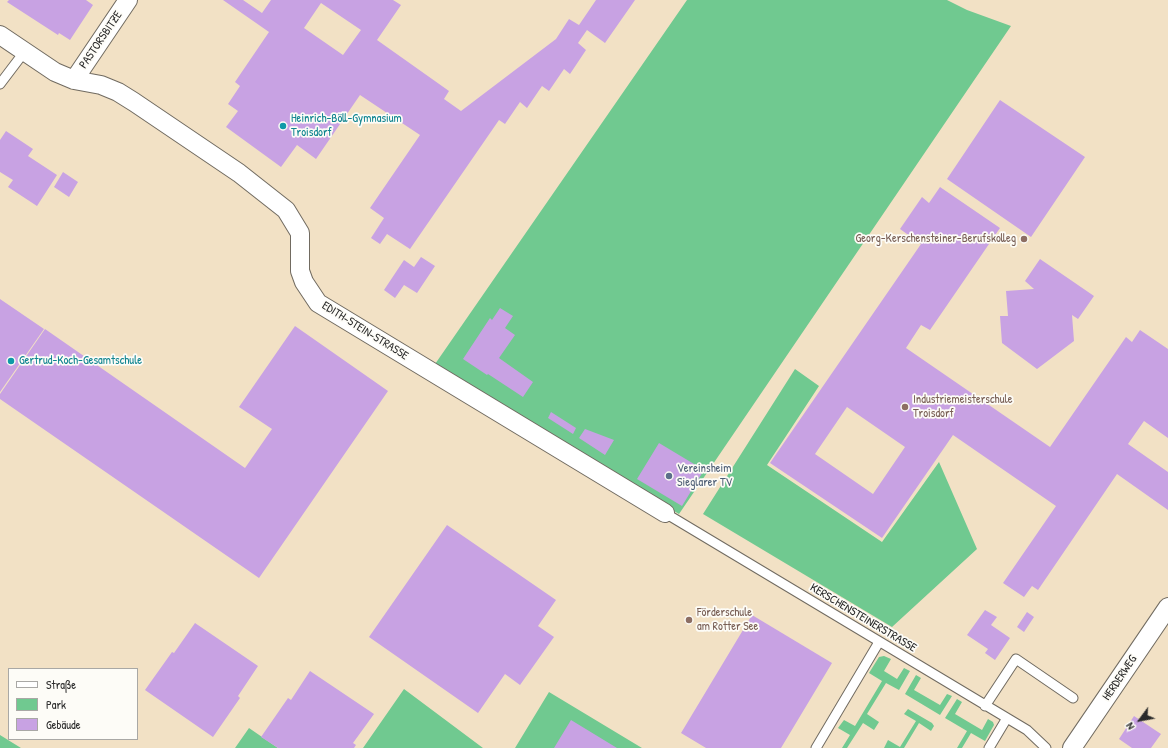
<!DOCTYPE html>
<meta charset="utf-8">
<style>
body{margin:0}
#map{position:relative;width:1168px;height:748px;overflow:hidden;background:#f2e1c5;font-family:"Patrick Hand",sans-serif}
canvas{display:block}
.legend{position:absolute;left:8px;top:668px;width:130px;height:72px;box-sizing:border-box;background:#fdfcf7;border:1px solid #a9a8a5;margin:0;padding:5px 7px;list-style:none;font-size:12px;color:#2b2b2b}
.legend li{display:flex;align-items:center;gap:8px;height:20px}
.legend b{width:20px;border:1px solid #a9a8a5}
.north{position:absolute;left:1120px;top:700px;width:40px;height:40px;-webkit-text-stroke:3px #fdfcf7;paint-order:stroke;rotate:238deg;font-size:11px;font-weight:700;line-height:16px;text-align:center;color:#2b2b2b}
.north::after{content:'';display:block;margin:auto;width:14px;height:18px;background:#2b2b2b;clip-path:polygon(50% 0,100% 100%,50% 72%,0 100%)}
</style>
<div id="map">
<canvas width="1168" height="748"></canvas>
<ul class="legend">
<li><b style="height:5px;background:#fff"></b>Straße</li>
<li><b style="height:11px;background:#70c990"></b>Park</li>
<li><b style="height:11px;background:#c8a2e3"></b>Gebäude</li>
</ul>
<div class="north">N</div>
</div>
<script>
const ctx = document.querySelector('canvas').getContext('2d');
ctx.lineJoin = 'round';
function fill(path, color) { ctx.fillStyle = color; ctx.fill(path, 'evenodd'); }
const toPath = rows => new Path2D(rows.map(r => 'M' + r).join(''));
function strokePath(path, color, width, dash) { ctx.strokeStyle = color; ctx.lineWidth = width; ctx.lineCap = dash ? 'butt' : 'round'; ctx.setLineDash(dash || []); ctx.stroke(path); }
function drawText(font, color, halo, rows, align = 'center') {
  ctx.font = font + ' "Patrick Hand",sans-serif'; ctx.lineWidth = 3.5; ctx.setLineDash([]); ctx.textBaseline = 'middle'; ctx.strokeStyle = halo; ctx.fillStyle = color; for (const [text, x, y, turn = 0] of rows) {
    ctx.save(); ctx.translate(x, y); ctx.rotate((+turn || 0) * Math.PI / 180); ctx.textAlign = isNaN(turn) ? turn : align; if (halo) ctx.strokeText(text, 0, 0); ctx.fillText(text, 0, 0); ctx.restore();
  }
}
const green = toPath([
 [687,0,947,0,967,10,1011,26,679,514,433,367],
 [795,369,819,386,767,465,882,542,939,462,977,549,892,627,703,514],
 [884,656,891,659,884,671,897,679,904,668,910,671,899,690,886,683,867,714,879,722,874,730,863,723,847,748,842,748,850,735,838,728,844,720,855,726,882,681,869,673,879,657],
 [916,675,921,678,914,690,940,705,947,694,952,696,940,715,905,694],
 [404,689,483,748,363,748],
 [549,692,642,748,515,748],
 [957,699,962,702,955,714,982,730,988,719,993,722,994,725,985,741,971,733,962,748,957,748,967,731,945,718],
 [908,709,932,723,934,726,931,731,919,723,904,748,884,748,888,740,900,747,916,721,904,714],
 [249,728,278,748,235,748],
 [0,735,21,748,0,748]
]);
const building = toPath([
 [9,0,86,0,93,5,70,40,59,33,58,35,7,2],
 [223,0,243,0,262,13,271,0,393,0,401,5,377,40,449,91,444,99,461,111,556,39,569,19,579,25,596,0,635,0,605,43,587,30,578,43,586,50,570,74,564,69,549,91,542,86,527,108,520,102,505,124,499,120,410,249,387,234,380,244,371,238,384,218,370,208,420,135,360,95,316,159,297,145,281,167,226,127,238,111,228,104,240,86,235,82,269,32],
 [321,3,361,30,343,55,304,28],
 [1000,100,1085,157,1031,237,947,179],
 [6,131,33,149,28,156,57,175,37,206,8,187,13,180,0,172,0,140],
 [63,172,78,182,69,197,54,187],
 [940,187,1000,228,930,330,921,325,906,348,1050,447,1126,337,1132,342,1140,330,1168,349,1168,438,1144,421,1128,444,1168,472,1168,510,1117,474,1038,590,1032,586,1024,597,1003,583,1056,506,953,435,882,538,770,463,921,244,900,229,922,197,929,203],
 [847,407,905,447,873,494,815,454],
 [421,257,435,266,417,293,404,285,395,298,384,290,404,260,414,267],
 [1040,259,1094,296,1078,319,1072,315,1074,341,1037,369,1002,343,1000,316,1008,316,1006,291,1034,289,1025,281],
 [0,299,44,329,0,392],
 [500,308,513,316,505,328,515,335,499,358,533,382,523,397,488,374,487,375,463,359,490,318,492,320],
 [295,326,388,391,259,578,0,399,0,394,45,329,245,468,272,429,239,407],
 [551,412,576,428,573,434,548,418],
 [585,429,614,440,605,455,579,438],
 [659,443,704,470,682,506,637,479],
 [447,525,556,600,538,626,554,637,520,685,505,674,478,713,369,637],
 [985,610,997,617,991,625,1010,638,995,660,985,653,988,649,967,635],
 [1027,612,1034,617,1024,632,1017,627],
 [752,615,832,663,781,748,706,748,681,733],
 [195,623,258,666,238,696,240,698,213,737,145,690,172,652,174,653],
 [310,671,374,714,353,743,356,745,354,748,278,748,261,737,288,698,291,700],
 [1134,716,1161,734,1151,748,1132,748,1119,739],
 [571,720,617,748,554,748]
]);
const lane = toPath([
 [0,84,25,51],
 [665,513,1027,730,1046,748],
 [985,706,1016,659,1073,698],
 [816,748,879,642],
 [989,748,1007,718]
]);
const street = toPath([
 [0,35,55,72,74,80,101,85,118,92,134,102,239,173,286,210,300,233,300,271,304,282,318,303,665,513],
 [74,80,128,0],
 [1072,748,1168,607]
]);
const markers = [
 [283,126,4,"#0f9aa8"],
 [1024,239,4,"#8d6e63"],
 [11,361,4,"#0f9aa8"],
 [905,407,4,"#8d6e63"],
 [669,476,4,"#5c6f8a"],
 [689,620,4,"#8d6e63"]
];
const streetNames = [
 ["PASTORSBITZE",101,40,-56],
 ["EDITH-STEIN-STRASSE",365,331,32],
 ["KERSCHENSTEINERSTRASSE",863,618,31],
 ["HERDERWEG",1120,678,-56]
];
const cultureNames = [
 ["Heinrich-Böll-Gymnasium",291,119],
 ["Troisdorf",291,133],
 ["Gertrud-Koch-Gesamtschule",19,361]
];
const educationNames = [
 ["Georg-Kerschensteiner-Berufskolleg",1016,239,"right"],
 ["Industriemeisterschule",913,400],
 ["Troisdorf",913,414],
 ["Förderschule",697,613],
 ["am Rotter See",697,627]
];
const serviceNames = [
 ["Vereinsheim",677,469],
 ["Sieglarer TV",677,483]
];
fill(green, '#70c990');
fill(building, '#c8a2e3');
strokePath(lane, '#716b61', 11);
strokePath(street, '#716b61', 20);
strokePath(lane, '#fff', 9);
strokePath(street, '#fff', 18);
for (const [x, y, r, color] of markers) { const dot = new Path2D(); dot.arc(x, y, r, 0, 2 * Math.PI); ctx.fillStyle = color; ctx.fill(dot); strokePath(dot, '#fdfcf7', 1.5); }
drawText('12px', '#2b2b2b', '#fdfcf7', streetNames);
drawText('12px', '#0d838f', '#fdfcf7', cultureNames, 'left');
drawText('12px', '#785e54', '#fdfcf7', educationNames, 'left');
drawText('12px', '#4e5e75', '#fdfcf7', serviceNames, 'left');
</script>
